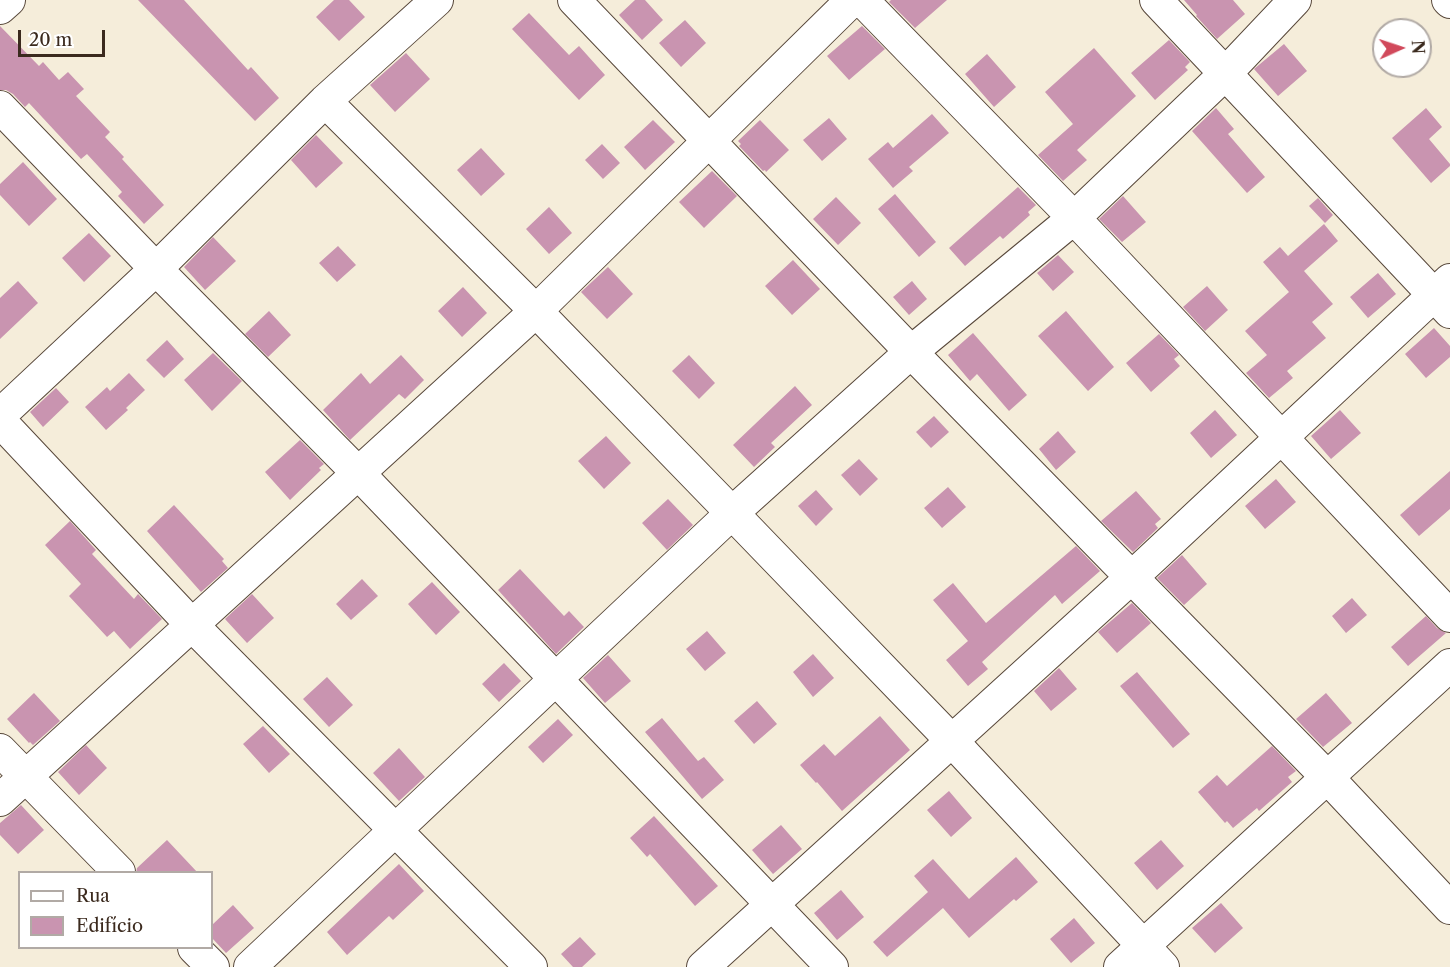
<!DOCTYPE html>
<meta charset="utf-8">
<style>
body{margin:0}
#map{position:relative;width:1450px;height:967px;overflow:hidden;background:#f5edda;font-family:"Libre Caslon Text",serif}
canvas{display:block}
.legend{position:absolute;left:18px;top:871px;width:195px;height:78px;box-sizing:border-box;background:#fff;border:2px solid #b1aaa5;margin:0;padding:8px 10px;list-style:none;font-size:18px;color:#3b2a1e}
.legend li{display:flex;align-items:center;gap:12px;height:30px}
.legend b{width:30px;border:2px solid #b1aaa5}
.north{position:absolute;left:1372px;top:18px;width:60px;height:60px;box-sizing:border-box;background:#fff;border:2px solid #b1aaa5;border-radius:50%;rotate:87deg;font-size:16px;font-weight:700;line-height:24px;text-align:center;color:#3b2a1e}
.north::after{content:'';display:block;margin:auto;width:21px;height:27px;background:#d1495b;clip-path:polygon(50% 0,100% 100%,50% 72%,0 100%)}
.scale{position:absolute;left:18px;top:30px;width:87px;height:27px;box-sizing:border-box;border:3px solid #3b2a1e;border-top:0;padding-left:8px;font-size:18px;line-height:21px;white-space:nowrap;color:#3b2a1e;-webkit-text-stroke:4px #fff;paint-order:stroke}
</style>
<div id="map">
<canvas width="1450" height="967"></canvas>
<ul class="legend">
<li><b style="height:8px;background:#fff"></b>Rua</li>
<li><b style="height:16px;background:#c994b0"></b>Edifício</li>
</ul>
<div class="north">N</div>
<div class="scale">20 m</div>
</div>
<script>
const ctx = document.querySelector('canvas').getContext('2d');
ctx.lineJoin = 'round';
function fill(path, color) { ctx.fillStyle = color; ctx.fill(path, 'evenodd'); }
const toPath = rows => new Path2D(rows.map(r => 'M' + r).join(''));
function strokePath(path, color, width, dash) { ctx.strokeStyle = color; ctx.lineWidth = width; ctx.lineCap = dash ? 'butt' : 'round'; ctx.setLineDash(dash || []); ctx.stroke(path); }
const building = toPath([
 [138,0,184,0,248,70,251,67,279,98,255,121],
 [334,0,349,0,365,17,339,41,316,17],
 [635,0,645,0,663,20,642,40,619,15],
 [891,0,947,0,915,28,889,2],
 [1184,0,1233,0,1245,14,1217,39,1196,16,1197,15],
 [529,13,569,55,579,46,605,75,579,100,512,29],
 [685,20,706,43,681,67,659,43],
 [0,26,39,66,43,62,59,80,68,72,84,89,76,96,110,132,105,137,124,157,122,159,164,205,144,224,118,196,122,192,87,154,81,159,29,103,25,107,13,94,6,90,0,90],
 [862,26,885,49,849,80,827,56],
 [1169,40,1190,62,1185,67,1188,70,1155,100,1131,73],
 [1284,44,1307,71,1278,96,1254,69],
 [1094,48,1136,96,1077,150,1087,160,1063,181,1038,155,1073,124,1045,92],
 [406,53,430,79,395,112,370,85],
 [987,54,1016,87,994,107,965,74],
 [1216,108,1234,129,1228,134,1265,177,1247,193,1192,131],
 [1426,108,1442,127,1429,139,1450,164,1450,166,1431,183,1392,138],
 [932,114,949,133,909,167,913,171,893,188,868,159,888,142,893,148],
 [829,118,847,139,822,161,803,140],
 [653,120,675,142,645,170,624,147],
 [760,120,789,150,766,172,765,170,763,171,739,146,741,144,738,141],
 [316,135,343,163,316,188,291,160],
 [602,144,620,163,603,179,585,160],
 [481,148,505,174,481,196,457,170],
 [23,162,57,199,29,226,0,195,0,184],
 [712,171,737,196,704,228,679,202],
 [1018,187,1036,205,1028,212,1030,215,1003,239,1000,236,965,266,949,248],
 [895,194,936,242,919,257,878,209],
 [1123,196,1146,222,1122,242,1099,219],
 [836,197,861,223,838,245,813,219],
 [1318,198,1333,215,1325,223,1309,206],
 [549,207,572,233,549,254,526,229],
 [1324,224,1338,241,1304,271,1333,304,1312,322,1326,338,1287,371,1293,378,1269,398,1246,373,1267,355,1245,331,1289,292,1263,262,1280,247,1288,256],
 [89,233,111,256,84,282,62,258],
 [213,237,236,261,205,290,184,267],
 [338,246,356,265,337,282,319,263],
 [1058,255,1074,272,1053,291,1037,273],
 [793,260,820,289,792,315,765,286],
 [608,267,633,294,607,319,581,292],
 [1378,273,1396,294,1368,318,1350,297],
 [18,281,38,303,0,339,0,298],
 [912,281,927,299,909,315,893,297],
 [1207,286,1228,310,1205,331,1183,307],
 [463,287,487,313,462,337,438,311],
 [269,311,291,335,268,357,245,334],
 [1066,311,1114,367,1088,391,1038,336],
 [1434,328,1450,346,1450,357,1426,378,1405,354],
 [973,333,1027,395,1009,411,977,374,970,381,948,355],
 [1159,334,1179,355,1174,359,1180,366,1151,392,1126,363],
 [167,340,184,359,164,378,146,360],
 [213,353,242,381,212,411,184,380],
 [401,355,424,380,405,399,399,394,350,440,323,410,361,373,370,384],
 [689,355,715,383,699,399,672,371],
 [129,373,145,390,126,408,128,410,106,430,85,407,107,387,110,391],
 [795,386,812,405,771,443,775,447,754,467,733,445],
 [56,388,69,402,43,427,30,412],
 [1215,410,1237,435,1211,458,1190,433],
 [1340,410,1361,433,1331,459,1311,436],
 [934,416,949,432,931,448,916,432],
 [1058,431,1076,452,1056,470,1039,449],
 [606,436,631,463,604,489,578,461],
 [300,440,324,464,319,468,321,470,290,500,265,472],
 [859,459,878,479,860,496,841,475],
 [1450,471,1450,509,1419,536,1400,515],
 [1276,479,1296,502,1265,529,1245,506],
 [948,487,966,507,942,528,924,508],
 [816,490,833,509,816,526,798,506],
 [1136,491,1161,519,1155,524,1158,528,1133,552,1101,521],
 [668,499,693,525,667,550,642,523],
 [174,505,224,559,222,561,228,568,201,592,147,531],
 [70,521,96,550,92,554,134,599,138,594,162,619,130,649,114,631,107,637,69,596,81,584,45,545],
 [1076,546,1100,571,1062,604,1055,595,982,662,988,669,968,686,946,660,968,641,933,600,953,583,986,623],
 [1182,555,1207,584,1184,605,1157,578],
 [520,569,564,616,569,611,584,627,556,654,498,590],
 [362,579,378,596,351,620,336,604],
 [432,582,460,612,436,635,408,604],
 [252,594,274,618,247,643,225,619],
 [1352,598,1367,615,1346,633,1332,616],
 [1132,603,1151,623,1117,653,1098,632],
 [1426,616,1437,628,1446,633,1408,666,1391,647],
 [707,631,726,653,705,671,686,649],
 [813,654,834,678,813,697,793,672],
 [608,655,631,681,605,703,583,678],
 [504,663,521,681,499,702,482,684],
 [1059,668,1077,689,1051,711,1034,691],
 [1137,672,1190,734,1173,748,1120,686],
 [327,677,353,705,329,727,303,699],
 [34,693,60,721,33,745,30,742,29,743,7,719],
 [1326,693,1352,723,1323,747,1296,719],
 [757,701,777,724,754,744,734,721],
 [880,716,910,750,842,811,817,782,816,783,800,765,824,744,835,756],
 [662,718,698,761,704,757,724,780,702,799,645,732],
 [558,719,573,735,543,763,528,747],
 [263,726,290,754,269,773,243,744],
 [86,745,107,768,79,795,58,772],
 [1272,746,1296,771,1288,777,1292,782,1259,811,1257,808,1233,828,1227,821,1225,823,1198,792,1217,775,1227,786],
 [399,748,425,777,399,801,373,773],
 [949,791,972,818,951,837,927,810],
 [21,805,44,830,18,854,0,835,0,823],
 [654,816,718,886,695,906,650,854,647,857,630,838],
 [781,825,802,849,773,874,752,850],
 [167,840,198,873,136,873,137,868],
 [1161,840,1184,866,1157,890,1134,863],
 [1016,857,1038,882,1016,901,1014,899,969,938,943,908,887,957,873,942,928,892,914,876,933,859,969,899],
 [399,864,424,891,393,920,389,916,347,955,327,932],
 [841,890,864,917,837,940,814,913],
 [1221,903,1243,928,1215,953,1192,928],
 [233,905,254,928,226,953,212,938,212,925],
 [1074,918,1095,943,1071,963,1050,939],
 [580,937,596,954,582,967,573,967,561,954]
]);
const minor = toPath([
 [574,0,911,352,1327,777,1450,908],
 [862,0,1074,218,1450,616],
 [1156,0,1450,312],
 [1448,0,1450,2],
 [0,8,9,0],
 [325,101,536,311,732,513,952,741,1163,967],
 [0,107,156,269,359,474,832,967],
 [0,415,156,269,325,101,437,0],
 [0,421,192,625,531,967],
 [0,750,119,872],
 [0,800,536,311,852,0],
 [194,948,213,967],
 [250,967,732,513,911,352,1074,218,1225,74,1295,0],
 [703,967,1131,578,1450,280],
 [1120,967,1450,665]
]);
fill(building, '#c994b0');
strokePath(minor, '#57473a', 34);
strokePath(minor, '#fff', 32);
</script>
